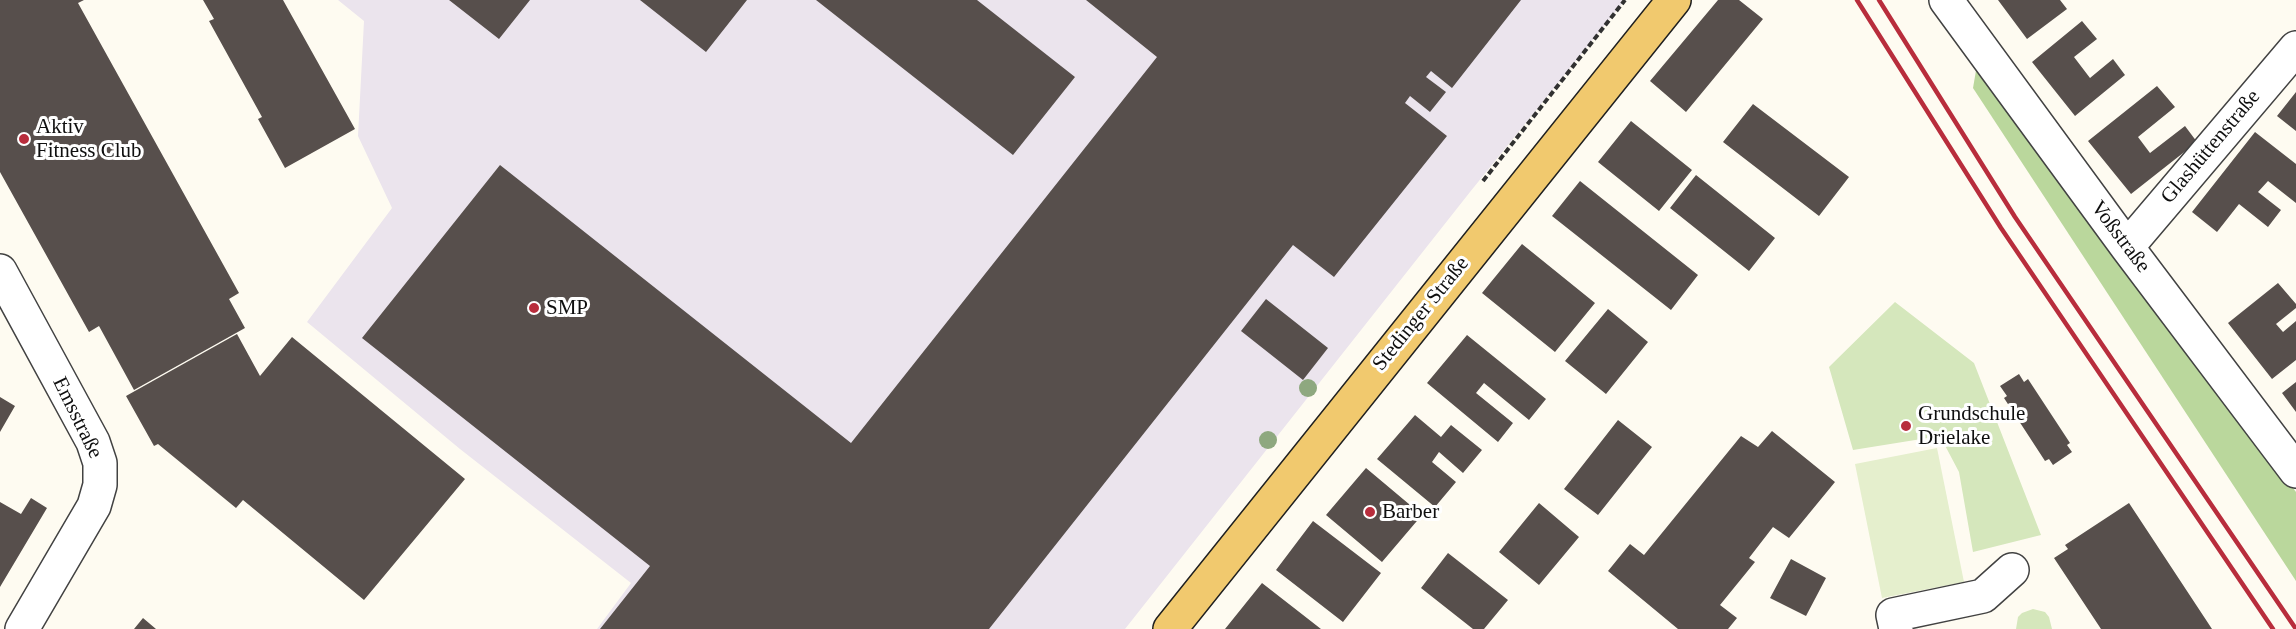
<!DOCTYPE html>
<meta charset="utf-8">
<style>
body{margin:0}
canvas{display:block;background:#fefbf1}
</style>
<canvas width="2296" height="629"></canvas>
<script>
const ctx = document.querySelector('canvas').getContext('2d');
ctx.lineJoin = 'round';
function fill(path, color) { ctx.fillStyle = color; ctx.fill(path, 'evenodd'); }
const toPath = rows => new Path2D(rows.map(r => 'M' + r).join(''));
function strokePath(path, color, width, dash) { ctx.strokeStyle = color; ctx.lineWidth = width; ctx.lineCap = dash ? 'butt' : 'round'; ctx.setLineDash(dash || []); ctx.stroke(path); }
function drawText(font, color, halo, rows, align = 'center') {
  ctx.font = font + ' "Times New Roman",serif'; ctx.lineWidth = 6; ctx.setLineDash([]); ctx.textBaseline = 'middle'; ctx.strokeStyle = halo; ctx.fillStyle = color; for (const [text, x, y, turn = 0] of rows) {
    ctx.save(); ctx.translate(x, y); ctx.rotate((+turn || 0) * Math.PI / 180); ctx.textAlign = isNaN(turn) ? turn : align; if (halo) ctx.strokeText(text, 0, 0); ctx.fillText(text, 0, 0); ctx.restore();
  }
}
const industrial = toPath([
 [338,0,1625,0,1470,192,1125,629,597,629,631,583,460,449,307,322,392,208,358,136,364,21]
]);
const green = toPath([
 [1895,302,1974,363,2041,535,1973,552,1959,472,1940,436,1853,450,1829,367],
 [2033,609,2045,612,2049,617,2052,629,2016,629,2018,617,2022,613]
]);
const forest = toPath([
 [1978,59,2296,492,2296,581,1973,88]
]);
const pitch = toPath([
 [1937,448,1964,582,1882,598,1855,464]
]);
const building = toPath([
 [0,0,84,0,78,3,239,293,229,299,245,328,134,390,99,326,89,332,0,172],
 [203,0,283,0,355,129,285,168,258,119,262,117,209,21,214,19],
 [449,0,530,0,499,39],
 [640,0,747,0,706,52],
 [816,0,977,0,1075,77,1013,155],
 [1086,0,1521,0,1452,88,1431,71,1426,77,1446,92,1430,112,1410,96,1405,103,1447,136,1334,277,1293,245,989,629,600,629,650,566,362,338,500,165,851,443,1157,57],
 [1718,0,1739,0,1763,19,1686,112,1650,81],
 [1998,0,2060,0,2067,9,2027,39],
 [2082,21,2097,39,2074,57,2090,78,2113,59,2125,75,2075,116,2032,62],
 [2157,86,2175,107,2138,137,2150,153,2185,126,2197,142,2131,194,2088,141],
 [2296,92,2296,131,2277,116],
 [1753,104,1849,177,1819,216,1723,142],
 [1631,121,1692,170,1659,211,1598,162],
 [2255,132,2296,164,2296,203,2268,181,2258,192,2281,210,2268,227,2239,204,2217,232,2192,212],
 [1696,175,1775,238,1749,271,1670,208],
 [1580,181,1698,275,1671,310,1552,216],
 [1522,244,1595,303,1555,352,1482,293],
 [2278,283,2296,304,2296,308,2276,324,2283,332,2296,321,2296,360,2272,379,2228,323],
 [1266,299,1328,348,1303,380,1241,331],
 [1608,309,1648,342,1606,394,1565,361],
 [237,334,260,376,292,337,465,479,364,600,243,500,236,508,158,444,154,446,126,396],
 [1467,335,1546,399,1529,420,1484,383,1476,393,1513,423,1498,442,1427,383],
 [2019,374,2024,382,2028,379,2070,443,2067,445,2072,452,2053,465,2049,459,2045,461,2004,398,2007,396,2000,386],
 [2296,382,2296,412,2282,393],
 [0,397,15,406,0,432],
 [1415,415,1441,437,1451,425,1482,450,1463,473,1439,452,1432,462,1456,482,1435,507,1377,459],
 [1618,420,1652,447,1598,515,1564,489],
 [1772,431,1835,482,1789,538,1773,527,1749,558,1755,562,1720,605,1737,618,1728,629,1678,629,1608,571,1630,544,1644,555,1741,436,1758,447],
 [1366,468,1422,515,1382,562,1326,515],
 [31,498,47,508,0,587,0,502,21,514],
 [1539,503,1579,537,1539,585,1499,552],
 [2129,503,2212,629,2101,629,2054,558,2068,549,2065,545],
 [1313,521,1381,573,1343,622,1276,570],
 [1448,553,1508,600,1484,629,1473,629,1421,588],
 [1791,559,1826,578,1806,616,1770,598],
 [1262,583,1321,629,1225,629],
 [143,618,156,629,134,629]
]);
const path = toPath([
 [1483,181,1625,0]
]);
const minor = toPath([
 [1946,0,2127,247,2296,471],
 [2127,247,2296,48],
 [0,271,93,442,100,463,100,485,94,506,22,629],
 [1896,629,1893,615,1983,596,2012,570]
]);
const major = toPath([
 [1170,629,1674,0]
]);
const rail = toPath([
 [1857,0,2001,228,2273,629],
 [1879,0,2015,217,2296,629]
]);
const trees = [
 [1308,388],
 [1268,440]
];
const markers = [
 [24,139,6,"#b82d3c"],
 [534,308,6,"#b82d3c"],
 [1906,426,6,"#b82d3c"],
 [1370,512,6,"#b82d3c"]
];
const poiNames = [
 ["Aktiv",36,127],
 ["Fitness Club",36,151],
 ["SMP",546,308],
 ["Grundschule",1918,414],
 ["Drielake",1918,438],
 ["Barber",1382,512]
];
const streetNames = [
 ["Glashüttenstraße",2211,147,-50],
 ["Voßstraße",2120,237,53],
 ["Stedinger Straße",1421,314,-51],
 ["Emsstraße",77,418,64]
];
fill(industrial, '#ebe4ed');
fill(green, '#d5e7bc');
fill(forest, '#bad79c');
fill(pitch, '#e5efcd');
fill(building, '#574f4c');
strokePath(minor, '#424242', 36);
strokePath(major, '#202020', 36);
strokePath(path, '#313131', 4, [6, 3]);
strokePath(minor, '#fff', 33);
strokePath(major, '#f1c96e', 33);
strokePath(rail, '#b82d3c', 4.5);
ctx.fillStyle = '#8ea87f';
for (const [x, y] of trees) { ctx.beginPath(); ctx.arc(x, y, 9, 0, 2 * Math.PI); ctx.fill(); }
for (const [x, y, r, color] of markers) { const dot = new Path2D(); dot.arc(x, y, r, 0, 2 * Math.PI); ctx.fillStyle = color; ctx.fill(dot); strokePath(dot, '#fff', 2); }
drawText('21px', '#0f0f0f', '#fff', poiNames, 'left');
drawText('21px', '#0f0f0f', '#fff', streetNames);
</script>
